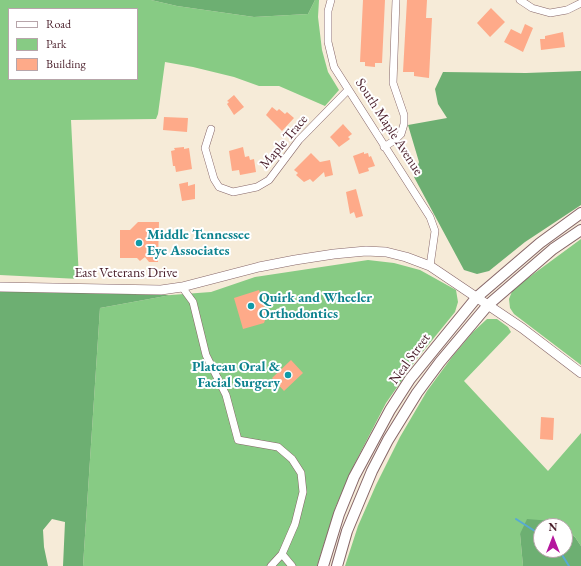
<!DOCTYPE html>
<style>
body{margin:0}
#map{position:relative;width:581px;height:566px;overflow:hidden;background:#f6ebd8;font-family:"EB Garamond",serif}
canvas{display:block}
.legend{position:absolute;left:8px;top:8px;width:130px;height:72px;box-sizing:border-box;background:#fff;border:1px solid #b7a5aa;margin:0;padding:5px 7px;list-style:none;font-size:12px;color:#4a1f2b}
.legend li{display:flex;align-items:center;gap:8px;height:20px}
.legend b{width:20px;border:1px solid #b7a5aa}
.north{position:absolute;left:533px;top:518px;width:40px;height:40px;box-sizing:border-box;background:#fff;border:1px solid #b7a5aa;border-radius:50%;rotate:0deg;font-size:11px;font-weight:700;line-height:16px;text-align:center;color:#4a1f2b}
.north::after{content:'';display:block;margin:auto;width:14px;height:18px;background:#b5179e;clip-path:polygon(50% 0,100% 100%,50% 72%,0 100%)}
</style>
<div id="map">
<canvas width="581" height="566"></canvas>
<ul class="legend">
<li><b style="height:5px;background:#fff"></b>Road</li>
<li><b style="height:11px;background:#87cb84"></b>Park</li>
<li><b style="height:11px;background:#feaa89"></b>Building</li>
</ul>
<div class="north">N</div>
</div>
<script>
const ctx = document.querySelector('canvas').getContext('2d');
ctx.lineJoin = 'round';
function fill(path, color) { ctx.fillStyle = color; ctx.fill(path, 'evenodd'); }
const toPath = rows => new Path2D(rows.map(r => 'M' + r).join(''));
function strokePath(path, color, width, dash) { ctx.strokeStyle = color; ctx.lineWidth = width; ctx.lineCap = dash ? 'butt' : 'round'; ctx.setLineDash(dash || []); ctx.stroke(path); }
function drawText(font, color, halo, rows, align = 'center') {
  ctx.font = font + ' "EB Garamond",serif'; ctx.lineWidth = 4; ctx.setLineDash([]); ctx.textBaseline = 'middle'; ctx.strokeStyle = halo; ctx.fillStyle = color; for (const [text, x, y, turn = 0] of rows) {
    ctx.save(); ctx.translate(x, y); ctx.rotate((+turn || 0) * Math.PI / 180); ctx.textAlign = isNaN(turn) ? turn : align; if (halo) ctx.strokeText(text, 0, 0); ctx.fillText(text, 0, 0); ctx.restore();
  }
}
const green = toPath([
 [0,0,151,0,177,6,254,17,308,14,315,0,319,0,318,17,322,50,328,72,339,90,325,106,279,86,259,86,234,77,193,67,165,62,158,114,156,119,71,120,79,279,0,275],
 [9,9,137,9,137,79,9,79],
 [581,239,581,365,514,314,510,308,509,299,513,289],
 [368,260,394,263,420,270,456,290,458,302,455,312,416,360,386,403,355,463,336,506,317,566,83,566,100,308,171,295,211,292,255,277],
 [487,319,497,319,508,327,511,332,464,381,548,471,581,433,581,546,575,537,565,530,565,526,559,526,552,521,520,534,523,566,345,566,358,526,376,485,400,437,427,391,452,357,473,332]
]);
const forest = toPath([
 [151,0,315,0,308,14,254,17,177,6],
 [581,71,581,205,525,242,489,271,477,274,464,270,414,177,419,162,408,125,447,118,438,104,435,89,443,72,526,73],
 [0,291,171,295,100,308,83,566,63,566,65,522,52,519,43,530,44,547,48,566,0,566],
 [527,519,552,521,559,526,541,526,541,550,565,550,565,530,575,537,581,546,581,566,523,566,520,534]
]);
const stream = toPath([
 [516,519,541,535],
 [559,550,569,566]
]);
const building = toPath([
 [363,0,385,0,382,63,375,63,375,67,365,66,365,62,360,62],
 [407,0,427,0,426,18,432,18,429,78,414,76,414,72,403,72],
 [491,8,505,22,490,37,477,23],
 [525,24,533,28,523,52,504,42,511,29,521,34],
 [563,32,565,47,541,50,540,39,545,39,545,36],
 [234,95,244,107,234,115,227,104,229,102,227,101],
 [272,107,277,111,279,109,285,114,287,112,294,118,282,131,266,115],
 [164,117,188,118,187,132,163,130],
 [343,124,352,134,348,137,350,139,339,147,330,137],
 [184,147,184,149,189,148,192,169,176,172,175,166,173,166,171,151,175,150,174,148],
 [243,147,245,157,249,156,250,160,254,159,256,172,240,175,239,170,232,171,229,151],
 [364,152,364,154,368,153,369,157,371,156,375,166,368,168,369,171,359,174,353,156],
 [311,153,320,162,330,160,333,175,325,177,324,172,313,182,310,179,304,182,296,175,298,173,294,170],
 [188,182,188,186,195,184,195,199,182,201,179,184],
 [356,189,363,216,356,218,354,212,350,214,346,192],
 [138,222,159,222,158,262,149,262,145,257,140,261,137,258,120,258,120,230,130,230],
 [259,290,267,315,264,323,243,329,234,298],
 [291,360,303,373,284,391,272,378],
 [541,417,554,418,553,440,540,439]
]);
const minor = toPath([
 [331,0,328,11,328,42,334,67,430,217,435,231,430,266],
 [520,0,532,8,550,13,567,10,581,3],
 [211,129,205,148,214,179,219,187,233,192,257,187,269,180,299,140,348,90],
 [384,147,395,140,401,134,404,124,404,115,393,83,396,0],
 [182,287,193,302,206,355,226,395,238,440,278,447,292,459,301,473,303,492,295,524,282,554,292,566],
 [271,566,282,554]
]);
const tertiary = toPath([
 [0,287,161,290,182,287,259,267,295,260,334,254,366,251,386,252,406,257,430,266,522,328,581,373]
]);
const secondary = toPath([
 [323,566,339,514,354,477,390,410,410,379,477,297,540,243,581,213],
 [337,566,347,531,372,471,388,440,417,393,440,362,488,305,553,249,581,230]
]);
const markers = [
 [139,243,4,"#0f9aa8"],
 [251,306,4,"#0f9aa8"],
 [288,375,4,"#0f9aa8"]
];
const streetNames = [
 ["South Maple Avenue",389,127,57],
 ["Maple Trace",284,142,-50],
 ["East Veterans Drive",126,273],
 ["Neal Street",410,359,-54]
];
const cultureNames = [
 ["Middle Tennessee",147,235],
 ["Eye Associates",147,251],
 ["Quirk and Wheeler",259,298],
 ["Orthodontics",259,314],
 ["Plateau Oral &",280,367,"right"],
 ["Facial Surgery",280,383,"right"]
];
fill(green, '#87cb84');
fill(forest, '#6daf72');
strokePath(stream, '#58aad3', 2);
fill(building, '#feaa89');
strokePath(minor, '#866668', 8);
strokePath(tertiary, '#866668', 10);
strokePath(secondary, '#866668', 12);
strokePath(minor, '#fff', 7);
strokePath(tertiary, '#fff', 9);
strokePath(secondary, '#fff', 10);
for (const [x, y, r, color] of markers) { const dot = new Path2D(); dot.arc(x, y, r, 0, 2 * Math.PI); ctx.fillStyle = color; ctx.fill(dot); strokePath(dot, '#fff', 1.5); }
drawText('14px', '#4a1f2b', '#fff', streetNames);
drawText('bold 14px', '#0d838f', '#fff', cultureNames, 'left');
</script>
